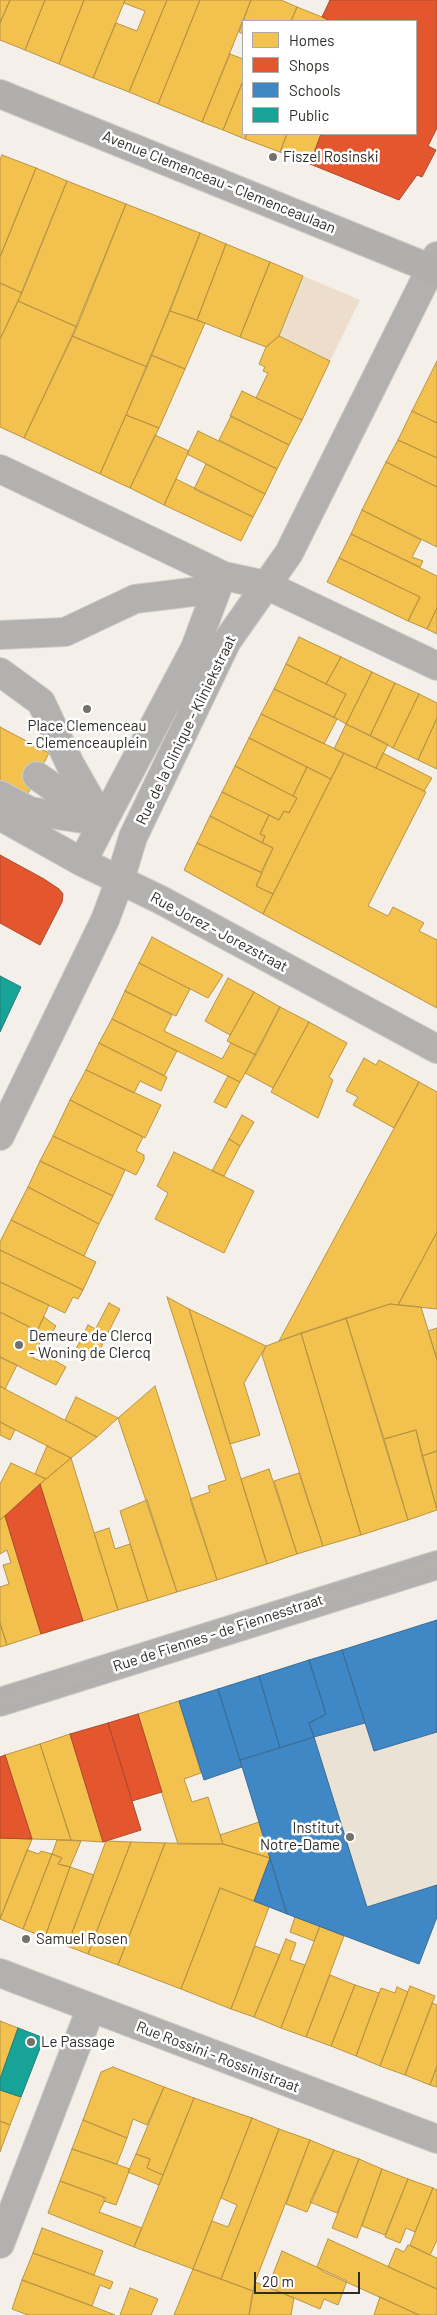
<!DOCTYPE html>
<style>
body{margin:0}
#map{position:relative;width:437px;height:2315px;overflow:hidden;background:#f4efe9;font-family:Barlow,sans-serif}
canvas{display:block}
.legend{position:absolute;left:242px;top:20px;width:175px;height:115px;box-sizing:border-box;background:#fff;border:1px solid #acaba9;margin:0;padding:6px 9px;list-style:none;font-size:15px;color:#2f2c28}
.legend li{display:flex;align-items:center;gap:10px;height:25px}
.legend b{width:25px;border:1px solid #acaba9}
.scale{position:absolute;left:254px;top:2272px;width:106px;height:22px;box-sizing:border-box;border:2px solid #2f2c28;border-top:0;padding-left:6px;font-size:15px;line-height:18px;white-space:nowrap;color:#2f2c28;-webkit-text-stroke:4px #fff;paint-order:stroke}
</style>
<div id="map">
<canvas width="437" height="2315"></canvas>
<ul class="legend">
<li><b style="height:14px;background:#f2c14e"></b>Homes</li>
<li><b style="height:14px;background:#e4572e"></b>Shops</li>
<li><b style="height:14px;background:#3f88c5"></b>Schools</li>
<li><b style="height:14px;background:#17a398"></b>Public</li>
</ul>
<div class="scale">20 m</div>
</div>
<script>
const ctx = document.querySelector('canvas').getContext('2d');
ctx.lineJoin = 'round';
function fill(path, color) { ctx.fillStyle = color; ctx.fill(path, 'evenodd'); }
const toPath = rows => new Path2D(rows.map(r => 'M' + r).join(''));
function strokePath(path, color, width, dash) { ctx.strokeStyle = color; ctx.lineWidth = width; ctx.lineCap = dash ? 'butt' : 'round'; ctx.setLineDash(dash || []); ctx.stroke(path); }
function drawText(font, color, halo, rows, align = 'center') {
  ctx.font = font + ' Barlow,sans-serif'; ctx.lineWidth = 5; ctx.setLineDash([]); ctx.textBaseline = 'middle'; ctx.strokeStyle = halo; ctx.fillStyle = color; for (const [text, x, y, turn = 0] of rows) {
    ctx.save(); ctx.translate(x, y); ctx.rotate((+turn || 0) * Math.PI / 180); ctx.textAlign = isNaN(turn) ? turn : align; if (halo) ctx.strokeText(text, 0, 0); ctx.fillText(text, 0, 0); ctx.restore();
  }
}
const built = toPath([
 [437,1620,437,1918,419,1964,287,1914,240,1760,365,1723,342,1650]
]);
const green = toPath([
 [303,276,360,300,330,361,279,336]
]);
const homes = toPath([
 [0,0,10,0,0,23,0,0],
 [10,0,45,0,25,50,0,40,0,23,10,0],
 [45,0,84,0,59,64,25,50,45,0],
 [84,0,125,0,93,78,59,64,84,0],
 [125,0,167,0,129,92,93,78,116,23,137,31,145,11,124,3,125,0],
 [167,0,200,0,158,104,129,92,167,0],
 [200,0,251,0,202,122,158,104,200,0],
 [251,0,281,0,297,7,291,21,243,21,243,34,239,32,251,0],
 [297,7,322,17,331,21,291,21,297,7],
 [230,54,243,59,243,81,223,130,202,122,230,54],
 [243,81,243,134,247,134,245,139,223,130,243,81],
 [247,134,287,134,280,152,245,139,247,134],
 [287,134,321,134,310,164,280,152,287,134],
 [2,155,36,168,0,257,0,159,2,155],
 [36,168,67,181,22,293,0,283,0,257,36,168],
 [67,181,126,204,77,327,18,301,67,181],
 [126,204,200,233,147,367,72,336,126,204],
 [200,233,226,244,197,320,170,311,200,233],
 [226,244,270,262,240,337,197,320,226,244],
 [270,262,303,276,279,336,266,347,240,337,270,262],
 [0,283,22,293,0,339,0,283],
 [18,301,77,327,24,438,0,427,0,339,18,301],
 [170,311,205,323,185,369,151,355,170,311],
 [72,336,147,367,100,474,24,438,72,336],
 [279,336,330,361,302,420,256,398,268,373,263,371,265,367,259,364,266,347,279,336],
 [151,355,185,369,159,428,126,415,151,355],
 [437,361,437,423,412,411,437,361],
 [242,391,302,420,289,445,230,416,242,391],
 [412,411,437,423,437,458,398,440,412,411],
 [126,415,159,428,130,488,100,474,126,415],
 [231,416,289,445,277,469,219,440,231,416],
 [198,431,277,469,265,494,187,454,198,431],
 [155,435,189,451,164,505,130,488,155,435],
 [398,440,437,458,437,487,386,462,398,440],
 [386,462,437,487,437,547,362,510,386,462],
 [206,464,265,494,253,517,194,489,206,464],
 [176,479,253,517,241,541,164,505,176,479],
 [362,510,421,540,412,557,423,561,420,567,351,534,362,510],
 [351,534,437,576,437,608,427,629,408,621,420,597,339,558,351,534],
 [339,558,420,597,408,621,327,582,339,558],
 [437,608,437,634,427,629,437,608],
 [299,637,341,657,326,684,286,664,299,637],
 [341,657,372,672,346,724,334,717,346,694,326,684,341,657],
 [286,664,346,694,334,717,274,689,286,664],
 [372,672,395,683,370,736,346,724,372,672],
 [395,683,419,694,393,748,370,736,395,683],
 [274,689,337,719,324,744,261,714,274,689],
 [419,694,437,703,437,718,418,760,393,748,419,694],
 [261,714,344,753,331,779,249,738,261,714],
 [437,718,437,769,418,760,437,718],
 [346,724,388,744,376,768,334,749,346,724],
 [0,727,49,753,25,799,0,785,0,727],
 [249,738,307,767,293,796,235,766,249,738],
 [344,753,426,792,368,906,388,916,393,907,424,923,419,931,437,940,437,1008,263,914,344,753],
 [383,753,432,778,424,791,376,768,383,753],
 [235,766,297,798,289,813,284,811,279,820,222,792,235,766],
 [307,767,331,779,273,894,256,886,273,848,262,843,265,836,260,834,269,815,279,820,284,811,289,813,297,798,293,796,307,767],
 [222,792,269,815,260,834,265,836,262,843,210,816,222,792],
 [210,816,273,848,261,872,197,843,210,816],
 [197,843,262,873,256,886,273,894,263,914,184,870,197,843],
 [152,937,223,975,208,998,139,963,152,937],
 [139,963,190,989,176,1016,125,991,139,963],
 [228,978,254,992,230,1035,205,1021,228,978],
 [125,991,172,1015,164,1031,222,1059,231,1043,256,1055,240,1082,112,1019,125,991],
 [254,992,280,1007,256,1055,227,1041,254,992],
 [280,1007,309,1022,273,1088,245,1073,280,1007],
 [112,1019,177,1051,164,1076,99,1043,112,1019],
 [309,1022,347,1043,329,1077,333,1080,318,1118,271,1092,309,1022],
 [99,1043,167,1077,161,1091,140,1081,134,1093,86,1070,99,1043],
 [364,1058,376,1065,379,1060,419,1082,394,1128,353,1105,358,1097,346,1091,364,1058],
 [86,1070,161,1105,145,1138,70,1100,86,1070],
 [228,1076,240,1082,226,1108,214,1102,228,1076],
 [419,1082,437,1092,437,1232,398,1305,390,1304,279,1341,419,1082],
 [70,1100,143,1137,136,1151,144,1155,144,1160,136,1175,53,1136,70,1100],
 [242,1115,254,1122,240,1146,229,1139,242,1115],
 [53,1136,125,1170,113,1196,40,1161,53,1136],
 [229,1139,240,1146,224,1176,212,1171,229,1139],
 [174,1152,254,1191,224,1253,155,1219,168,1193,157,1186,174,1152],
 [40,1161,113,1196,99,1224,28,1187,40,1161],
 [28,1187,99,1224,84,1256,11,1220,28,1187],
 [11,1220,96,1262,83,1290,0,1250,0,1242,11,1220],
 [437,1232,437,1309,398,1305,437,1232],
 [0,1250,83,1290,78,1299,73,1297,65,1313,0,1282,0,1250],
 [0,1282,49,1305,37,1331,0,1312,0,1282],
 [167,1297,189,1309,267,1564,217,1580,190,1499,210,1492,208,1486,226,1480,167,1297],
 [109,1303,120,1309,107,1335,96,1328,109,1303],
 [390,1304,421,1307,437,1360,437,1451,422,1456,416,1430,384,1439,346,1318,390,1304],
 [189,1309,266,1346,244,1383,260,1435,230,1444,189,1309],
 [0,1312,44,1334,33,1358,41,1361,50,1358,66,1367,56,1385,0,1357,0,1312],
 [44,1317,56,1326,49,1337,37,1331,44,1317],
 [346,1318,408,1520,361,1535,301,1333,346,1318],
 [88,1325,107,1335,95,1360,75,1351,88,1325],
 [437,1328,437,1360,428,1331,437,1328],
 [301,1333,361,1535,323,1546,262,1355,266,1346,301,1333],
 [0,1357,17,1365,5,1389,0,1386,0,1357],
 [0,1386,5,1389,97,1437,71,1458,0,1422,0,1386],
 [155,1386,217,1580,177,1592,118,1418,155,1386],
 [76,1397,118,1418,97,1437,65,1420,76,1397],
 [0,1422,15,1430,10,1440,0,1435,0,1422],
 [416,1430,437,1510,408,1520,384,1439,416,1430],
 [47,1446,71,1458,46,1479,35,1474,47,1446],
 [437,1451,437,1509,422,1456,437,1451],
 [71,1458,118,1610,83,1621,40,1484,71,1458],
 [11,1463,46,1479,0,1520,0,1484,11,1463],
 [269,1469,297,1554,267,1564,241,1479,269,1469],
 [299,1473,323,1546,297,1554,274,1481,299,1473],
 [147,1500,177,1592,148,1601,120,1511,147,1500],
 [5,1516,41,1634,7,1645,0,1623,0,1587,9,1584,3,1565,11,1563,7,1550,0,1554,0,1520,5,1516],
 [109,1528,115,1549,130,1544,148,1601,118,1610,94,1533,109,1528],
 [0,1623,7,1645,0,1647,0,1623],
 [179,1701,201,1773,184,1779,192,1802,208,1797,223,1844,178,1844,167,1810,138,1714,179,1701],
 [70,1734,103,1842,71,1840,40,1744,70,1734],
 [40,1744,71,1840,32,1839,5,1755,40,1744],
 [259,1822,270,1858,223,1844,220,1835,259,1822],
 [0,1838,32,1839,0,1919,0,1838],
 [57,1840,81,1841,70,1867,58,1864,62,1858,52,1854,57,1840],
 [106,1841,131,1842,88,1954,67,1946,106,1841],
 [131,1842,165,1843,118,1965,88,1954,131,1842],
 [165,1843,223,1844,270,1858,254,1901,220,1888,181,1989,118,1965,165,1843],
 [27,1850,39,1854,41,1851,52,1854,23,1929,0,1919,27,1850],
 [52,1854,62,1858,58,1864,70,1867,45,1937,23,1929,52,1854],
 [70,1867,94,1875,67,1946,45,1937,70,1867],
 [220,1888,269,1907,231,2009,181,1989,220,1888],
 [295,1917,320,1926,314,1941,290,1932,295,1917],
 [320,1926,344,1936,306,2037,281,2028,320,1926],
 [286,1939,296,1943,290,1960,305,1965,281,2028,254,2017,286,1939],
 [255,1946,280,1955,254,2017,231,2009,255,1946],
 [330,1975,355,1985,331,2046,306,2037,330,1975],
 [355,1985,379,1993,356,2056,331,2046,355,1985],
 [410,1986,435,1996,405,2075,380,2066,410,1986],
 [397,1987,408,1992,380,2066,356,2056,381,1988,395,1993,397,1987],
 [432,2003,437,2005,437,2066,430,2085,405,2075,432,2003],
 [0,2021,18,2028,0,2079,0,2021],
 [437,2066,437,2087,430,2085,437,2066],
 [113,2067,164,2087,147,2125,133,2119,127,2138,83,2120,101,2072,113,2067],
 [164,2087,194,2098,163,2175,147,2168,150,2159,136,2154,164,2087],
 [0,2090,21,2097,10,2125,0,2121,0,2090],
 [194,2098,252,2118,193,2269,134,2247,194,2098],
 [252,2118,279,2129,221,2279,193,2269,212,2221,228,2227,237,2205,221,2198,252,2118],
 [83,2120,127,2138,117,2164,72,2149,83,2120],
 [0,2121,10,2125,0,2152,0,2121],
 [279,2129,310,2140,255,2282,253,2291,221,2279,279,2129],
 [310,2140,334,2150,307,2212,286,2204,310,2140],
 [72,2149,130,2169,116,2205,104,2201,104,2197,60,2181,72,2149],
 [334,2150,359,2159,337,2213,310,2202,334,2150],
 [136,2154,150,2159,147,2168,163,2175,159,2185,128,2172,136,2154],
 [359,2159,382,2169,357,2238,332,2228,359,2159],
 [382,2169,408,2179,385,2235,362,2226,382,2169],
 [408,2179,433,2188,415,2232,406,2228,400,2243,385,2237,408,2179],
 [60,2181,106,2198,99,2212,142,2228,134,2247,48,2213,60,2181],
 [433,2188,437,2190,437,2240,430,2255,410,2245,433,2188],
 [42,2228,103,2251,94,2275,33,2253,42,2228],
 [328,2239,437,2289,437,2315,419,2315,324,2272,317,2267,328,2239],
 [408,2245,437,2258,437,2289,388,2267,396,2248,404,2252,408,2245],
 [282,2251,347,2281,338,2305,324,2299,320,2309,268,2287,282,2251],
 [33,2253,113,2282,110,2289,100,2285,92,2306,22,2280,33,2253],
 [193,2269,253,2291,249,2315,174,2315,193,2269],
 [22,2280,92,2306,115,2315,28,2315,12,2309,22,2280],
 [255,2282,294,2298,291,2315,249,2315,255,2282],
 [130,2288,158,2299,151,2315,120,2315,130,2288],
 [380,2297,419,2315,374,2315,380,2297]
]);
const shops = toPath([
 [330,0,437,0,437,128,428,146,436,150,422,177,417,175,399,200,310,164,321,134,416,134,416,21,331,21,322,17,330,0],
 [0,855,44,879,59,889,63,894,62,902,40,945,0,923,0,855],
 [40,1484,83,1621,41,1634,5,1516,40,1484],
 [138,1714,162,1792,132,1801,108,1723,138,1714],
 [108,1723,141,1830,103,1842,70,1734,108,1723],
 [5,1755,32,1839,0,1838,0,1757,5,1755]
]);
const schools = toPath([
 [437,1620,437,1732,374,1751,342,1650,437,1620],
 [342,1650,365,1723,314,1737,309,1723,326,1714,309,1660,342,1650],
 [309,1660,326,1714,309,1723,314,1737,280,1748,259,1676,309,1660],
 [259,1676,280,1748,240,1760,218,1689,259,1676],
 [218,1689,242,1767,204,1780,179,1701,218,1689],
 [314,1737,367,1907,437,1885,437,1917,419,1964,287,1914,240,1760,314,1737],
 [270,1858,287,1914,254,1901,270,1858]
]);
const public = toPath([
 [0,976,21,987,0,1032,0,976],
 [18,2028,44,2038,21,2097,0,2090,0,2079,18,2028]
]);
const street = toPath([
 [0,469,224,576,266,585,437,666],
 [0,635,65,632,135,599,217,589,195,648,103,822],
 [0,672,41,702,70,764,103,822,87,853],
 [37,776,97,818],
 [0,795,30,811,103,822],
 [0,816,82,862,159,899,437,1049],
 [0,1136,105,920,120,880,133,837,227,641,289,553,437,256],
 [0,1702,437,1565],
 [0,1973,437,2139],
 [0,2244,91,2008]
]);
const secondary = toPath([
 [0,94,437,271]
]);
const tram = toPath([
 [0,1693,437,1556],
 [0,1711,437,1573]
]);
const markers = [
 [273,157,5,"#74706c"],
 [87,709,5,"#74706c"],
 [19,1345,5,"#74706c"],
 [350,1837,5,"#74706c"],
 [26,1939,5,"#74706c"],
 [31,2042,5,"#74706c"]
];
const poiNames = [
 ["Fiszel Rosinski",283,157],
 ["Place Clemenceau",87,726,"center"],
 ["- Clemenceauplein",87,743,"center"],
 ["Demeure de Clercq",29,1336],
 ["- Woning de Clercq",29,1353],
 ["Institut",340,1828,"right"],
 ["Notre-Dame",340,1845,"right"],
 ["Samuel Rosen",36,1939],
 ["Le Passage",41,2042]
];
const streetNames = [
 ["Avenue Clemenceau - Clemenceaulaan",219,182,22],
 ["Rue de la Clinique - Kliniekstraat",186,730,-64],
 ["Rue Jorez - Jorezstraat",219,932,28],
 ["Rue de Fiennes - de Fiennesstraat",218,1633,-18],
 ["Rue Rossini - Rossinistraat",218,2057,21]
];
fill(built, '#ebe2d6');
fill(green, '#eddecb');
fill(homes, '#f2c14e');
strokePath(homes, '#b89443', 1);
fill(shops, '#e4572e');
strokePath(shops, '#ae4a2c', 1);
fill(schools, '#3f88c5');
strokePath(schools, '#3a6c96', 1);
fill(public, '#17a398');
strokePath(public, '#1e7f76', 1);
strokePath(street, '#d0ccc7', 30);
strokePath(secondary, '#d0ccc7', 30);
strokePath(street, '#b2b1b0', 28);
strokePath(secondary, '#b0afae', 28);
strokePath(tram, '#afaead', 1);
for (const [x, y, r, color] of markers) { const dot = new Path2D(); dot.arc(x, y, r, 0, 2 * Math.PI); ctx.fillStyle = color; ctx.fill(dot); strokePath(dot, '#fff', 2); }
drawText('15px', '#2f2c28', '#fff', poiNames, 'left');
drawText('15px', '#2f2c28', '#fff', streetNames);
</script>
